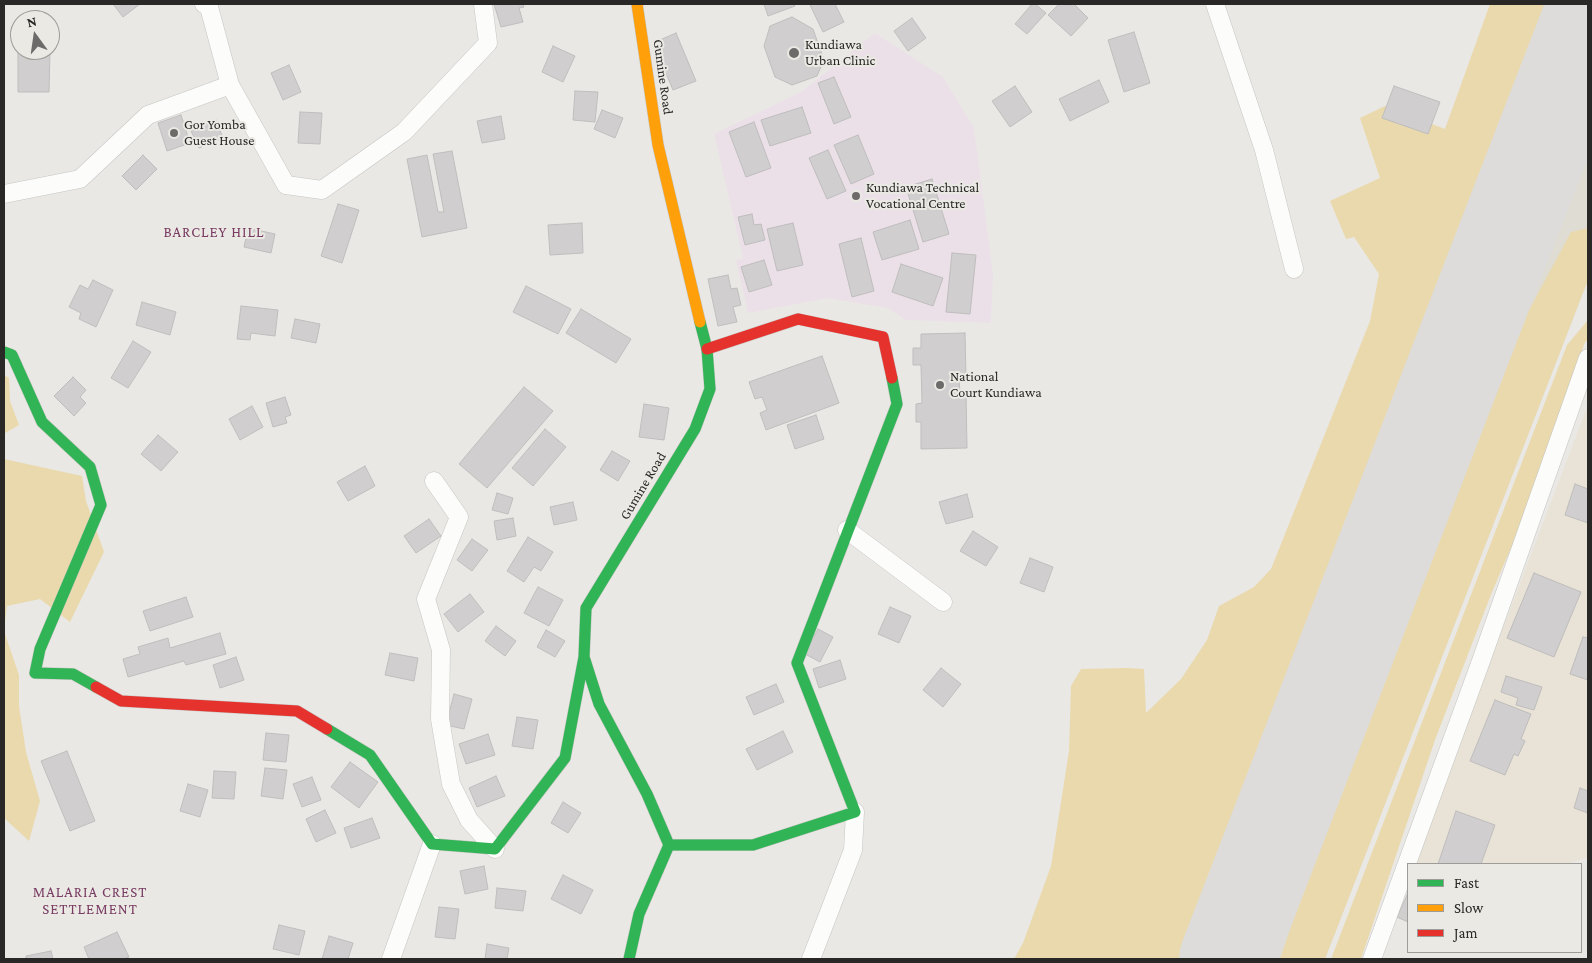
<!DOCTYPE html>
<style>
body{margin:0}
#map{position:relative;width:1592px;height:963px;overflow:hidden;background:#eae8e5;font-family:"Crimson Pro",serif}
canvas{display:block}
.frame{position:absolute;inset:0;border:5px solid #292826;pointer-events:none}
.legend{position:absolute;left:1407px;top:863px;width:175px;height:90px;box-sizing:border-box;background:#ebe9e4;border:1px solid #9d9c98;margin:0;padding:6px 9px;list-style:none;font-size:15px;color:#292826}
.legend li{display:flex;align-items:center;gap:10px;height:25px}
.legend b{width:25px;border:1px solid #9d9c98}
.north{position:absolute;left:10px;top:10px;width:50px;height:50px;box-sizing:border-box;background:#ebe9e4;border:1px solid #9d9c98;border-radius:50%;rotate:346deg;font-size:14px;font-weight:700;line-height:20px;text-align:center;color:#292826}
.north::after{content:'';display:block;margin:auto;width:18px;height:22px;background:#6d6b69;clip-path:polygon(50% 0,100% 100%,50% 72%,0 100%)}
</style>
<div id="map">
<canvas width="1592" height="963"></canvas>
<div class="frame"></div>
<ul class="legend">
<li><b style="height:6px;background:#30b455"></b>Fast</li>
<li><b style="height:6px;background:#ff9f0a"></b>Slow</li>
<li><b style="height:6px;background:#e5322d"></b>Jam</li>
</ul>
<div class="north">N</div>
</div>
<script>
const ctx = document.querySelector('canvas').getContext('2d');
ctx.lineJoin = 'round';
function fill(path, color) { ctx.fillStyle = color; ctx.fill(path, 'evenodd'); }
const toPath = rows => new Path2D(rows.map(r => 'M' + r).join(''));
function strokePath(path, color, width, dash) { ctx.strokeStyle = color; ctx.lineWidth = width; ctx.lineCap = dash ? 'butt' : 'round'; ctx.setLineDash(dash || []); ctx.stroke(path); }
function drawText(font, color, halo, rows, align = 'center') {
  ctx.font = font + ' "Crimson Pro",serif'; ctx.lineWidth = 4; ctx.setLineDash([]); ctx.textBaseline = 'middle'; ctx.strokeStyle = halo; ctx.fillStyle = color; for (const [text, x, y, turn = 0] of rows) {
    ctx.save(); ctx.translate(x, y); ctx.rotate((+turn || 0) * Math.PI / 180); ctx.textAlign = isNaN(turn) ? turn : align; if (halo) ctx.strokeText(text, 0, 0); ctx.fillText(text, 0, 0); ctx.restore();
  }
}
const commercial = toPath([
 [1588,405,1588,857,1567,864,1413,864]
]);
const built = toPath([
 [1493,4,1588,4,1588,280,1325,959,1125,959]
]);
const education = toPath([
 [875,33,943,77,974,128,993,274,991,323,905,320,888,308,828,298,748,313,736,261,743,258,714,134,801,92]
]);
const green = toPath([
 [1490,4,1559,4,1192,959,1014,959,1023,943,1051,866,1069,751,1071,686,1081,669,1126,668,1144,669,1146,713,1181,679,1207,640,1219,606,1254,587,1271,569,1370,321,1379,274,1354,237,1346,239,1330,201,1380,178,1360,118,1385,106,1445,129],
 [1588,228,1588,280,1325,959,1280,959,1316,853,1374,703,1437,532,1528,312,1571,232],
 [1588,320,1588,340,1585,342,1523,520,1492,592,1435,740,1361,959,1331,959,1567,345],
 [4,375,9,378,10,401,19,425,5,433,4,459,82,476,86,501,104,552,70,622,40,599,7,606,4,630],
 [4,631,19,675,19,706,26,752,40,801,29,841,4,818]
]);
const runway = toPath([
 [1227,959,1588,24]
]);
const building = toPath([
 [113,4,140,4,123,17,113,4],
 [494,4,523,4,524,7,519,8,523,22,501,27,494,4],
 [764,4,794,4,795,6,768,16,764,4],
 [812,4,835,4,844,22,823,32,810,5,812,4],
 [1032,4,1035,4,1046,13,1027,34,1015,24,1032,4],
 [1059,4,1074,4,1088,18,1071,36,1048,15,1059,4],
 [792,17,813,29,824,60,817,76,792,85,775,77,764,46,770,26,792,17],
 [912,18,926,38,908,51,894,31,912,18],
 [1134,32,1150,83,1124,92,1108,40,1134,32],
 [676,33,696,81,673,90,653,43,676,33],
 [553,46,575,56,563,82,542,72,553,46],
 [18,50,50,50,49,92,18,92,18,50],
 [289,65,301,92,283,100,271,73,289,65],
 [834,77,851,117,834,124,818,83,834,77],
 [1099,80,1109,102,1070,121,1059,99,1099,80],
 [1015,86,1032,112,1010,127,992,101,1015,86],
 [1394,86,1440,102,1428,134,1382,118,1394,86],
 [575,91,598,92,595,122,573,120,575,91],
 [802,107,811,133,770,146,761,120,802,107],
 [602,110,623,118,615,138,594,129,602,110],
 [300,112,322,113,320,144,298,143,300,112],
 [181,115,190,143,167,151,158,123,181,115],
 [501,116,505,139,482,143,477,121,501,116],
 [216,120,223,138,199,148,191,131,216,120],
 [754,122,771,168,746,177,729,132,754,122],
 [858,135,874,174,851,184,834,145,858,135],
 [828,150,846,191,827,199,809,158,828,150],
 [452,151,467,228,422,237,407,159,427,155,438,212,444,212,433,154,452,151],
 [143,155,157,169,136,190,122,176,143,155],
 [932,179,949,234,923,242,906,187,932,179],
 [338,204,359,210,342,263,321,256,338,204],
 [752,214,754,225,761,224,765,240,745,245,738,217,752,214],
 [910,220,919,249,882,260,873,232,910,220],
 [582,223,583,253,550,255,548,225,582,223],
 [793,223,803,265,777,271,767,229,793,223],
 [248,228,275,234,271,253,244,247,248,228],
 [861,238,874,291,852,297,839,244,861,238],
 [952,253,976,255,970,314,946,312,952,253],
 [764,260,772,285,749,292,741,267,764,260],
 [901,264,943,278,933,306,892,292,901,264],
 [728,275,731,289,737,288,741,305,733,307,737,322,718,326,708,279,728,275],
 [93,280,113,290,96,327,79,319,81,313,69,307,80,285,88,289,93,280],
 [526,286,571,309,558,334,513,312,526,286],
 [142,302,176,312,170,335,136,325,142,302],
 [241,306,278,310,275,336,251,333,250,340,237,339,241,306],
 [581,309,631,339,616,363,566,333,581,309],
 [295,319,320,324,316,343,291,338,295,319],
 [965,333,966,378,959,378,960,393,966,393,967,448,921,449,921,422,916,422,916,404,922,403,921,365,913,365,913,348,921,348,921,334,965,333],
 [133,341,151,352,128,388,111,378,133,341],
 [822,356,839,403,766,430,760,413,767,410,762,397,755,399,749,382,822,356],
 [73,377,86,390,80,397,86,403,74,416,54,396,73,377],
 [524,387,553,411,487,488,459,464,524,387],
 [285,397,291,415,285,417,287,423,273,427,266,403,285,397],
 [644,404,669,408,664,440,639,437,644,404],
 [252,406,263,427,240,440,229,419,252,406],
 [816,415,824,439,795,449,787,425,816,415],
 [545,429,566,447,533,486,512,468,545,429],
 [158,435,178,452,161,471,141,454,158,435],
 [612,451,630,461,618,481,600,470,612,451],
 [365,466,375,486,348,501,337,482,365,466],
 [1575,484,1588,489,1588,523,1565,515,1575,484],
 [497,493,513,498,508,514,492,510,497,493],
 [967,494,973,517,946,524,939,502,967,494],
 [573,502,577,520,554,525,550,507,573,502],
 [513,518,516,536,497,540,494,521,513,518],
 [429,519,441,536,416,553,404,536,429,519],
 [973,531,998,547,986,566,960,551,973,531],
 [528,537,553,552,541,571,534,567,524,582,507,571,528,537],
 [472,539,488,550,472,571,457,560,472,539],
 [1030,558,1053,567,1044,592,1020,583,1030,558],
 [1534,573,1581,592,1554,657,1507,638,1534,573],
 [538,587,563,600,549,626,524,613,538,587],
 [470,594,484,612,458,632,444,614,470,594],
 [186,597,193,617,150,631,143,611,186,597],
 [890,607,911,616,899,643,878,634,890,607],
 [496,626,516,641,505,656,485,641,496,626],
 [818,629,833,637,820,662,805,654,818,629],
 [546,630,565,641,555,657,537,647,546,630],
 [220,633,226,654,186,665,184,661,128,677,123,659,140,654,138,647,168,638,170,648,220,633],
 [1583,637,1588,638,1588,680,1570,674,1583,637],
 [390,653,418,658,414,681,385,675,390,653],
 [236,657,244,680,220,688,213,665,236,657],
 [840,660,846,679,819,688,813,669,840,660],
 [941,668,961,684,943,707,923,690,941,668],
 [1506,676,1542,687,1534,710,1516,705,1518,698,1501,692,1506,676],
 [776,684,784,702,754,715,746,697,776,684],
 [454,694,472,699,464,729,446,725,454,694],
 [1495,700,1531,714,1521,739,1525,741,1518,756,1514,754,1505,775,1470,761,1495,700],
 [517,717,538,720,533,749,512,746,517,717],
 [783,731,793,752,757,770,746,749,783,731],
 [266,733,289,735,286,762,263,760,266,733],
 [488,734,495,755,466,764,459,744,488,734],
 [67,751,95,821,70,831,41,761,67,751],
 [350,762,378,782,359,808,331,787,350,762],
 [265,768,287,770,283,799,261,796,265,768],
 [214,771,236,772,234,799,212,798,214,771],
 [496,776,505,796,477,807,469,788,496,776],
 [312,777,321,800,302,807,293,784,312,777],
 [188,784,208,790,200,817,180,811,188,784],
 [1580,788,1588,791,1588,813,1574,808,1580,788],
 [563,802,581,813,568,833,551,823,563,802],
 [325,810,336,833,316,842,306,819,325,810],
 [1456,811,1495,825,1481,864,1438,864,1456,811],
 [372,818,380,838,351,848,344,828,372,818],
 [484,866,488,889,465,894,460,871,484,866],
 [563,875,593,890,581,914,551,899,563,875],
 [497,888,526,891,523,911,495,908,497,888],
 [1408,893,1408,922,1397,917,1408,893],
 [439,907,459,909,455,939,435,937,439,907],
 [279,925,305,931,299,955,273,949,279,925],
 [117,932,129,957,123,959,89,959,84,947,117,932],
 [329,936,353,943,348,959,322,959,329,936],
 [487,944,509,948,507,959,485,959,487,944],
 [51,951,53,959,26,959,26,956,51,951]
]);
const street = toPath([
 [204,4,209,7,230,85,286,185,322,190,404,132,488,43,483,4],
 [1215,4,1264,150,1294,269],
 [4,194,80,179,148,115,230,85],
 [434,481,459,517,426,599,441,650,440,719,451,784,469,820,495,849],
 [847,530,943,602],
 [391,959,432,844],
 [811,959,853,850,855,812],
 [1372,959,1481,661,1588,358]
]);
const fast = toPath([
 [4,352,12,355,42,422,90,467,101,505,40,649,35,673,73,674,96,687],
 [327,729,370,755,432,844,495,849,565,758,584,657],
 [669,845,753,845,855,812,797,663,897,404,892,378],
 [629,959,639,914,669,845,647,794,599,704,584,657,586,608,695,429,710,389,707,349,700,322]
]);
const slow = toPath([
 [637,4,658,145,700,322]
]);
const jam = toPath([
 [707,349,798,319,883,337,892,378],
 [96,687,121,701,297,711,327,729]
]);
const markers = [
 [794,53,6,"#6d6b69"],
 [174,133,5,"#6d6b69"],
 [856,196,5,"#6d6b69"],
 [940,385,5,"#6d6b69"]
];
const poiNames = [
 ["Kundiawa",805,45],
 ["Urban Clinic",805,61],
 ["Gor Yomba",184,125],
 ["Guest House",184,141],
 ["Kundiawa Technical",866,188],
 ["Vocational Centre",866,204],
 ["National",950,377],
 ["Court Kundiawa",950,393]
];
const streetNames = [
 ["Gumine Road",663,77,82],
 ["Gumine Road",643,486,-59]
];
const neighbourhoodNames = [
 ["BARCLEY HILL",214,232],
 ["MALARIA CREST",90,892],
 ["SETTLEMENT",90,909]
];
fill(commercial, '#e8e3d6');
fill(built, '#dfdcd4');
fill(education, '#ebe0e8');
fill(green, '#e9d9ac');
strokePath(runway, '#dddcda', 96);
fill(building, '#d0cece');
strokePath(building, '#bfbdbd', 1);
strokePath(street, '#c5c5c2', 19);
strokePath(fast, '#c5c5c2', 12);
strokePath(slow, '#c5c5c2', 12);
strokePath(jam, '#c5c5c2', 12);
strokePath(street, '#fcfcfb', 18);
strokePath(fast, '#30b455', 11);
strokePath(slow, '#ff9f0a', 11);
strokePath(jam, '#e5322d', 11);
for (const [x, y, r, color] of markers) { const dot = new Path2D(); dot.arc(x, y, r, 0, 2 * Math.PI); ctx.fillStyle = color; ctx.fill(dot); strokePath(dot, '#ebe9e4', 2); }
drawText('14px', '#292826', '#ebe9e4', poiNames, 'left');
drawText('14px', '#292826', '#ebe9e4', streetNames);
ctx.letterSpacing = '1px';
drawText('15px', '#793c64', '#ebe9e4', neighbourhoodNames);
ctx.letterSpacing = '0px';
</script>
